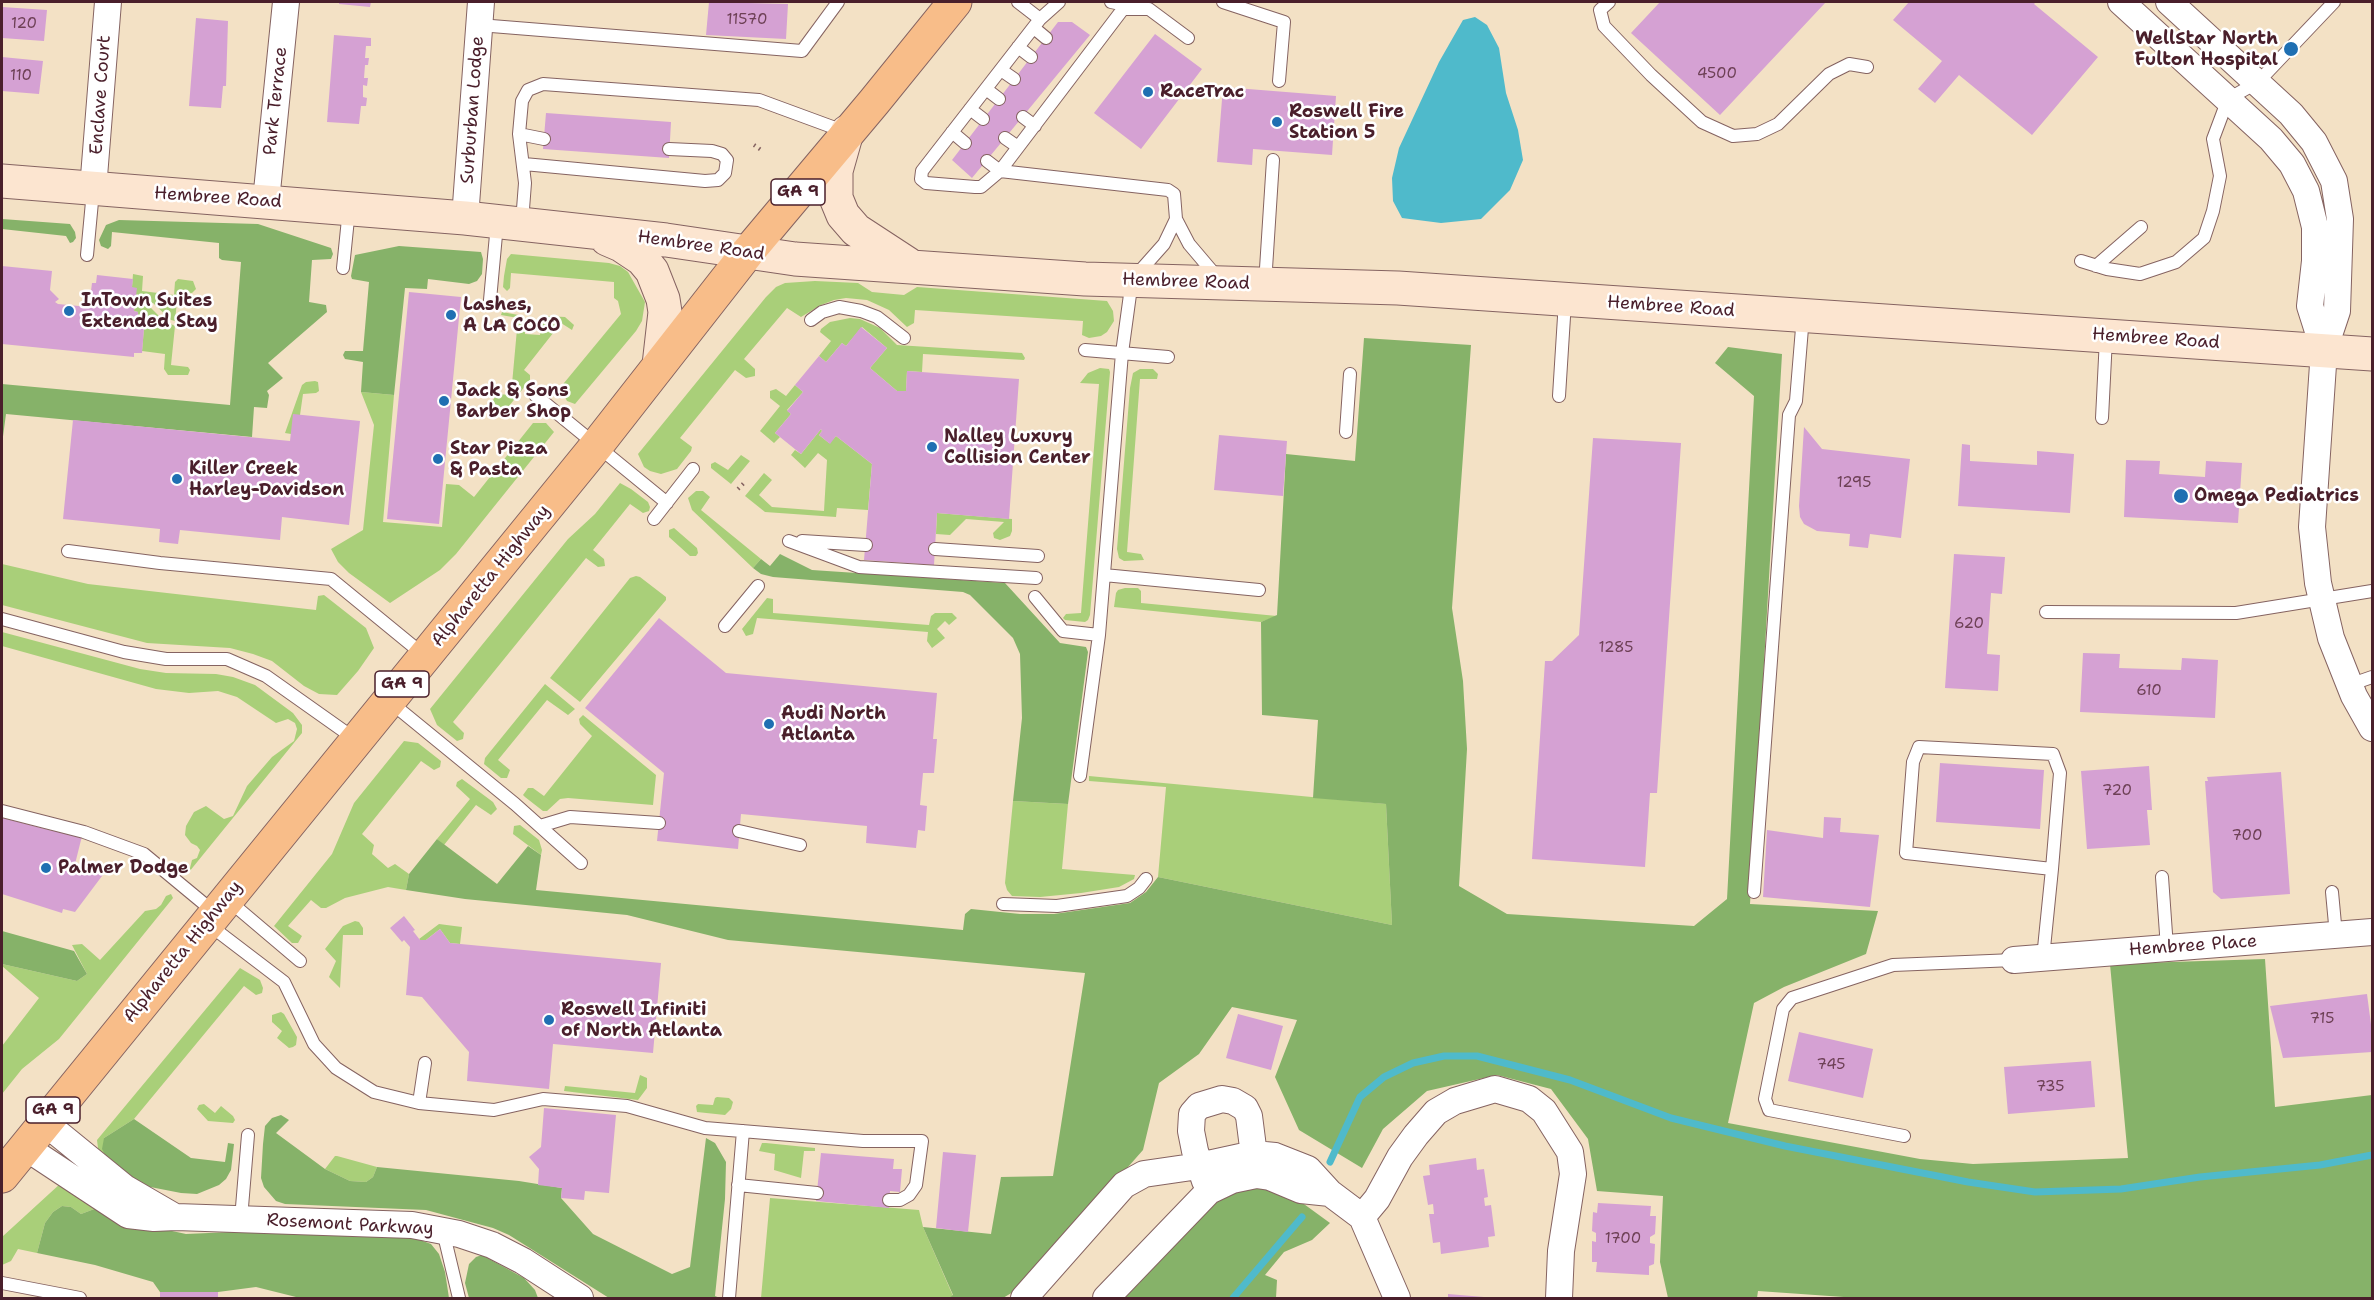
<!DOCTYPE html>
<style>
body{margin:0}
#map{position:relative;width:2374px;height:1300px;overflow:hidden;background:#f3e1c5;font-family:"Shantell Sans",sans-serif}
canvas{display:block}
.frame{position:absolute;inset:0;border:3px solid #4a1f2b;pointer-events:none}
</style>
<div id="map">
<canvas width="2374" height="1300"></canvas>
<div class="frame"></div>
</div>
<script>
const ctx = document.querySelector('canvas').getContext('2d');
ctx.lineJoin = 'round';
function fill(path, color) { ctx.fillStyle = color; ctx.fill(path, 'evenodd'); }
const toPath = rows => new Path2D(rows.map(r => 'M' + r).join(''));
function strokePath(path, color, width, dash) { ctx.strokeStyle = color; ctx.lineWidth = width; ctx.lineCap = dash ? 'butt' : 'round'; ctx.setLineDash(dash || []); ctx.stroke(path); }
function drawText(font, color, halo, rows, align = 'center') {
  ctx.font = font + ' "Shantell Sans",sans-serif'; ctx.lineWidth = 5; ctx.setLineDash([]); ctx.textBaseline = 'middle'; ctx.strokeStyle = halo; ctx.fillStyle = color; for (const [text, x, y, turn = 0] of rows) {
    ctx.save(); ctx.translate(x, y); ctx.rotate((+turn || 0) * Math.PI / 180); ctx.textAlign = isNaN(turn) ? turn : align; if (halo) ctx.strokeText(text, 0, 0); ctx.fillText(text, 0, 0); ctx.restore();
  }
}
const green = toPath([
 [511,254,609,263,620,266,628,272,645,302,642,321,636,331,575,404,567,401,561,389,564,383,621,314,618,301,614,298,614,282,511,273,510,288,507,291,503,287,504,276,507,259],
 [133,274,143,276,142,291,174,295,175,282,178,279,193,281,196,289,192,293,178,292,175,321,171,320,153,303,135,302,132,287],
 [815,281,858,283,872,292,904,295,917,287,1107,301,1113,311,1114,321,1107,332,1101,336,1089,338,1082,335,1083,321,915,310,914,323,907,327,889,310,867,300,846,298,834,300,821,305,801,317,787,308,744,359,755,369,755,376,746,378,735,370,680,438,692,447,691,451,677,469,661,474,650,471,644,467,638,454,766,297,776,287,785,283],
 [144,305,150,307,163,320,175,326,171,365,188,367,190,370,188,375,168,375,164,369,165,354,142,351,145,316,138,315,138,312,134,311,135,306],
 [502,312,524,316,525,334,540,335,542,320,546,316,565,317,574,325,572,330,561,323,524,370,530,375,530,380,509,406,502,409,498,409,493,400,497,394,511,395,518,318,501,315],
 [850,318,860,319,880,328,897,345,1022,353,1025,358,1024,360,923,354,922,372,907,371,906,391,897,391,870,368,887,348,862,327,846,346,842,343,826,362,819,356,831,341,820,332,821,329,830,322],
 [1100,368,1109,369,1110,372,1090,615,1088,620,1085,622,1065,620,1063,618,1066,614,1081,613,1099,384,1080,383,1088,373],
 [1140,369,1153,369,1158,374,1157,379,1140,379,1127,552,1141,554,1144,560,1124,561,1119,558,1117,549,1130,388,1133,373],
 [315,381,318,382,319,391,316,393,303,394,300,415,291,434,285,433,302,385,306,382],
 [795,385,803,392,787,410,791,414,775,433,780,437,774,443,760,431,780,406,770,398,770,391,776,389,786,396],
 [361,392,394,395,383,522,442,527,446,484,459,485,474,497,533,423,546,423,554,432,456,554,440,570,390,603,349,573,338,562,331,549,363,530,374,425],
 [821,429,822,431,819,435,829,443,836,436,872,464,868,510,837,508,836,517,765,512,745,496,764,473,772,480,759,495,772,507,824,511,827,460,818,453,805,468,791,455,795,450,801,454],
 [741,455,750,461,731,484,711,468,711,464,715,462,728,470],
 [620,483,631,489,648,502,650,507,649,511,643,513,630,504,593,550,604,559,605,566,598,567,586,558,453,722,464,733,463,739,457,741,437,725,430,709,568,539,595,514],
 [696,491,703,491,710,497,701,510,761,559,753,568,692,510,688,498],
 [937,513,1012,519,1012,531,1010,536,1000,540,994,538,993,533,1004,522,966,519,950,535,936,534],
 [674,528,697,548,698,553,696,556,690,556,669,537,669,530],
 [2,564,88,584,316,610,318,596,324,595,366,628,374,648,358,671,337,695,319,694,304,686,272,661,253,654,230,648,147,643,2,605],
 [636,576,640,577,666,597,666,600,580,702,550,678,630,578],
 [1125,588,1138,588,1141,591,1141,603,1277,616,1261,622,1114,607,1116,593,1118,590],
 [767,598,773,599,773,613,929,625,931,616,935,613,952,613,957,618,949,625,945,621,937,629,945,638,932,648,927,641,928,632,757,618,753,634,746,636,742,629],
 [2,632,140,669,166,673,216,674,233,677,255,685,293,713,302,725,302,733,189,872,192,860,197,858,200,850,197,846,191,843,185,835,186,826,194,812,206,806,224,819,233,816,247,786,272,757,294,741,297,729,295,723,288,719,276,723,237,697,218,691,189,693,156,689,2,646],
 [545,684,575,709,568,715,547,700,498,760,510,770,507,778,501,778,484,764,485,758],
 [583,715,656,775,653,805,568,798,560,799,547,811,543,811,525,797,523,795,528,788,533,788,544,796,592,736,580,724,579,719],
 [404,741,418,743,441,761,440,767,434,770,421,761,362,834,374,845,372,854,388,868,395,864,409,874,406,890,388,887,345,898,326,908,321,908,311,900,288,926,302,936,298,943,292,943,274,926,332,854,354,803],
 [1089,776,1386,804,1392,925,1158,877,1166,787,1089,781],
 [462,779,493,802,497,809,491,815,476,805,444,845,437,839,470,799,456,786,457,782],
 [1013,801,1068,804,1062,869,1135,875,1134,879,1119,887,1081,893,1040,897,1012,896,1007,890,1005,883],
 [520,825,539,840,542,850,541,855,513,834,514,826],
 [171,894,173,898,59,1039,22,1069,2,1094,2,1046,39,998,2,966,2,964,77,981,87,974,72,945,82,944,100,960,145,911,156,909,161,905,166,896],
 [355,921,359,922,363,928,363,935,343,935,340,988,329,977,336,961,325,949,343,926],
 [439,924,462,927,460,944,450,943,440,929,426,940,420,940,419,939],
 [240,968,260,980,263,988,262,993,256,995,244,986,134,1119,104,1138,106,1157,94,1152,98,1148,97,1140],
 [281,1012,284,1014,297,1037,296,1045,293,1047,289,1048,277,1038,282,1031,272,1022,272,1015],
 [640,1075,647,1078,647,1088,638,1100,564,1091,565,1086,635,1093],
 [717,1097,729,1098,733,1102,731,1109,725,1115,697,1112,696,1106,698,1104,713,1105,715,1098],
 [204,1104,215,1113,221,1106,233,1116,235,1120,233,1123,208,1121,197,1109,199,1105],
 [762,1143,766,1143,815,1148,815,1151,804,1151,801,1178,774,1170,775,1154,759,1151],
 [335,1156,337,1156,377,1167,373,1177,366,1182,350,1181,325,1169],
 [61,1183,97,1208,81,1214,71,1207,62,1206,53,1212,45,1223,37,1253,18,1249,11,1261,2,1265,2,1237],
 [770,1198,919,1210,923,1227,953,1296,949,1298,761,1298]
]);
const forest = toPath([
 [2,219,70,224,75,232,76,238,73,242,70,243,66,236,2,229],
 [119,220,258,224,331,248,333,254,331,259,312,260,309,302,326,305,327,312,268,363,283,378,267,391,269,395,267,408,254,407,252,437,6,414,2,444,2,384,230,405,241,262,222,260,219,258,219,243,112,232,111,246,108,249,101,246,99,240,106,225],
 [399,246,481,252,483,259,482,274,477,281,469,284,428,279,427,289,405,288,394,395,361,392,363,362,345,359,343,355,345,351,363,351,369,282,352,279,351,276,355,255],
 [1364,338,1471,345,1452,608,1463,681,1467,749,1459,886,1507,914,1694,926,1727,899,1754,396,1715,363,1728,347,1782,354,1750,904,1878,911,1866,954,1784,987,1754,1003,1728,1123,1920,1159,1973,1164,2128,1158,2110,964,2265,959,2275,1107,2372,1095,2372,1298,1858,1298,1758,1291,1757,1298,1668,1298,1660,1262,1663,1196,1597,1191,1588,1139,1551,1089,1497,1075,1427,1091,1383,1129,1362,1168,1299,1130,1275,1077,1297,1020,1232,1007,1199,1054,1159,1083,1143,1150,1023,1286,1003,1298,949,1298,953,1295,923,1227,991,1234,1001,1177,1053,1176,1085,973,728,940,627,915,465,899,406,890,409,874,437,839,497,884,528,846,541,855,536,890,963,930,965,914,971,909,1020,914,1054,914,1130,903,1146,892,1158,877,1392,925,1386,804,1313,798,1318,720,1262,715,1261,622,1277,615,1286,454,1355,461],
 [780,554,812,570,1005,583,1060,643,1086,647,1088,652,1068,804,1013,801,1022,718,1020,654,1013,638,970,595,963,592,773,577,761,574,753,568,761,559,770,566],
 [2,931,74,951,87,974,77,981,2,964],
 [281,1115,289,1120,276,1133,325,1169,350,1181,366,1182,373,1177,377,1167,519,1181,562,1188,561,1198,593,1234,672,1274,690,1267,706,1138,715,1143,726,1162,725,1199,715,1296,720,1298,609,1298,509,1235,493,1228,426,1210,285,1204,276,1201,264,1187,261,1178,263,1144,265,1126,272,1118],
 [134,1119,191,1158,225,1162,228,1143,234,1144,231,1170,226,1179,219,1185,197,1194,181,1193,135,1184,106,1157,102,1149,104,1138],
 [1238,1184,1286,1191,1330,1223,1312,1240,1284,1252,1265,1275,1277,1280,1276,1298,1114,1298,1202,1207],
 [62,1206,71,1207,81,1214,97,1208,130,1222,186,1234,254,1231,412,1237,431,1244,439,1254,445,1272,449,1298,300,1298,256,1287,218,1292,160,1292,153,1282,95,1265,37,1253,45,1223,53,1212],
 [482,1255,524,1278,535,1290,538,1298,469,1298,465,1283,469,1264,476,1257]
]);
const water = toPath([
 [1475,17,1487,25,1499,48,1506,93,1518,130,1523,160,1510,190,1481,219,1441,223,1402,218,1393,201,1392,178,1399,148,1439,62,1463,20]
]);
const stream = toPath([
 [1330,1162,1360,1097,1384,1077,1413,1063,1444,1056,1477,1056,1570,1080,1671,1118,1785,1146,1968,1182,2035,1192,2121,1189,2200,1177,2320,1165,2372,1155],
 [1233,1298,1302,1217]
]);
const building = toPath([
 [339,2,371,2,370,7,339,4],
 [709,2,788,4,786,39,706,35],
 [1660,2,1826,2,1720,115,1631,33],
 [1909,2,2036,2,2034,4,2098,57,2032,135,1959,75,1935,103,1918,89,1942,61,1893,20],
 [2,7,47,10,44,41,2,38],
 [196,18,228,21,226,86,223,86,221,108,189,106],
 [1058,22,1072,22,1090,35,972,178,952,160],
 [1155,34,1202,69,1141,149,1094,113],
 [334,35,371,38,371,46,366,46,365,58,369,58,368,65,365,65,364,78,368,78,367,86,363,85,363,97,367,98,366,106,361,106,359,124,327,122],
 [2,57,43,61,39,94,2,91],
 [1223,87,1336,96,1332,155,1253,149,1252,165,1217,162],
 [546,113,671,122,669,158,543,149],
 [2,266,52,271,50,290,59,299,55,302,58,304,89,307,92,283,96,283,97,275,133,279,132,287,137,288,134,311,138,312,138,315,145,316,142,353,134,353,134,357,2,344],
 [409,292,461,297,439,524,387,519],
 [861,327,887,348,870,368,897,391,906,391,907,371,1019,379,1009,519,937,513,934,565,864,560,872,464,836,436,830,444,819,435,822,431,821,429,801,454,775,433,791,414,787,411,803,392,795,385,819,356,826,362,842,343,846,346],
 [293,414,360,421,349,525,282,517,280,540,180,530,178,544,159,542,160,529,63,519,73,420,290,441],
 [1804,427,1822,449,1910,459,1901,538,1870,534,1868,548,1849,546,1850,534,1817,531,1804,524,1800,517,1799,506],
 [1219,435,1287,441,1283,496,1214,490],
 [1593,438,1681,443,1657,793,1650,793,1645,867,1532,859,1545,661,1552,661,1579,635],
 [1962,444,1970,445,1970,461,2037,465,2037,451,2074,454,2070,513,1958,506],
 [2126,460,2160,461,2159,474,2205,477,2206,461,2242,463,2238,523,2124,517],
 [1954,554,2005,557,2002,594,1991,593,1987,654,2000,655,1998,691,1945,688],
 [659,618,726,673,937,693,933,739,937,739,934,773,923,773,920,805,927,806,925,831,918,830,916,848,866,843,867,826,741,814,738,849,657,841,664,773,585,708],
 [2083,653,2120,654,2119,668,2181,670,2182,658,2218,660,2215,718,2080,712],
 [1940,763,2044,770,2040,829,1936,822],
 [2149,766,2152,810,2147,810,2150,845,2087,849,2081,771],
 [2281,772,2290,894,2221,899,2213,892,2205,781,2208,781,2207,777],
 [1824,817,1841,818,1840,832,1879,835,1870,907,1763,897,1767,830,1823,838],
 [3,818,53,831,53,829,82,836,75,864,105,872,75,912,63,909,62,913,2,894,2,825],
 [404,916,415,930,413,931,420,940,426,940,440,929,450,943,661,963,653,1053,553,1044,549,1089,467,1081,469,1052,422,997,406,995,410,947,404,940,402,942,390,928],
 [2367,994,2372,1032,2372,1052,2283,1058,2270,1006],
 [1238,1014,1283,1026,1271,1070,1226,1058],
 [1799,1032,1873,1049,1863,1098,1788,1081],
 [2091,1061,2095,1107,2008,1114,2004,1067],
 [544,1108,616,1115,609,1193,585,1191,584,1200,561,1198,562,1188,538,1185,539,1169,529,1157,541,1147],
 [943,1152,976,1155,968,1232,936,1228],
 [821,1153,894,1159,893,1169,902,1169,900,1192,890,1191,889,1208,816,1201],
 [1476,1158,1477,1170,1484,1169,1488,1197,1484,1198,1485,1206,1491,1205,1495,1236,1488,1237,1489,1247,1441,1254,1440,1242,1433,1243,1429,1214,1434,1214,1433,1204,1428,1205,1423,1176,1430,1175,1429,1165],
 [1598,1203,1651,1206,1650,1216,1656,1216,1655,1234,1650,1237,1650,1243,1655,1244,1654,1264,1649,1266,1649,1275,1596,1272,1597,1262,1592,1262,1592,1241,1596,1242,1596,1233,1592,1231,1593,1212,1597,1213],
 [160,1292,218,1292,218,1298,160,1298],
 [1448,1294,1484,1297,1484,1298,1448,1298]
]);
const path = toPath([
 [754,145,761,150],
 [738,489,744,483]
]);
const lane = toPath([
 [1018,2,1040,19],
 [1059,2,1040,19,922,171,921,179,926,183,975,187,981,187,1000,171,1123,9,1121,4,1111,2],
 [1223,2,1284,22,1279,81],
 [1609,2,1600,10,1604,26,1651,75,1702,122,1733,136,1757,134,1778,124,1829,74,1849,64,1867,67],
 [1123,9,1149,9,1188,38],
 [479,25,802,51,838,2],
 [1034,28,1046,38],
 [1018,47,1031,57],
 [1001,70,1014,79],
 [986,89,999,99],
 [970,109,983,119],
 [1023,117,1035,126],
 [952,132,965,143],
 [519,134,544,139],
 [1005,138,1018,147],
 [987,161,1000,171,1168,190,1174,194,1176,219,1189,244,1217,277],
 [524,164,705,181,718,180,725,173,727,160,722,154,712,151,669,149],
 [522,222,525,183,519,134,522,101,528,90,543,84,759,100,846,132],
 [87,255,93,191],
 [2081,261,2107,269,2140,274,2176,262,2204,238,2213,211,2220,176,2213,139,2228,99,2258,82,2334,2],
 [2096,266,2141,227],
 [343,268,349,209],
 [1265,284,1273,160],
 [490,300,497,224],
 [811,320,822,312,839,307,861,311,877,317,904,338],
 [1085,350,1168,357],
 [535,395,667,503],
 [1559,396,1565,301],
 [2102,418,2106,338],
 [1346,432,1350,374],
 [654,519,693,469],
 [789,541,859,567,1036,578],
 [802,541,866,545],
 [935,549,1038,556],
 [68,551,160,563,331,579,425,656],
 [1104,575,1259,590],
 [1035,597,1063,631,1099,635],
 [2046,612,2236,613,2372,591],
 [2,619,124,652,166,659,227,659,266,676,355,739],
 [725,626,758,586],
 [2349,685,2372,677],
 [389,701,515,804,581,863],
 [1080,776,1099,635,1122,353,1132,280,1164,244,1176,219],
 [2,811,84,832,144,854,214,912],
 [540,826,570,817,659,823],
 [739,831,800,845],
 [2162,877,2167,948],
 [1754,892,1789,415,1796,401,1803,316],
 [2332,892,2336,935],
 [228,900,300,961],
 [1003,904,1057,906,1127,896,1139,888,1146,879],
 [208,924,284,982,314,1044,336,1068,374,1092,419,1103,494,1110,543,1099,627,1106,705,1128,863,1141,922,1141,916,1185,909,1195,900,1200,889,1200],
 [2043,958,2052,869,2060,773,2053,754,1919,747,1913,762,1906,853,2052,869],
 [419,1103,425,1063],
 [1904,1136,1769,1110,1765,1099,1783,1009,1792,998,1893,965,2014,960],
 [738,1185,817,1193],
 [241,1219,248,1135],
 [443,1231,459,1298],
 [2,1283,80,1298],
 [729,1298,743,1131]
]);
const street = toPath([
 [2121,2,2271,139,2292,164,2306,191,2315,227,2315,261,2310,306,2324,350],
 [2169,2,2291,114,2314,142,2334,181,2340,219,2337,311,2324,350,2312,527,2318,583,2331,638,2354,696,2372,728],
 [93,189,108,2],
 [266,201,286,2],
 [465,218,481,2],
 [2014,960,2372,932],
 [44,1122,125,1188,175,1217],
 [25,1147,128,1215,154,1218,176,1217,412,1225,459,1234,492,1245,523,1261,580,1298],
 [1205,1181,1195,1151,1191,1131,1192,1114,1199,1106,1222,1099,1233,1101,1245,1108,1249,1116,1256,1171],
 [1362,1217,1377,1199,1400,1157,1416,1135,1436,1112,1455,1101,1495,1089,1529,1099,1544,1111,1570,1152,1573,1174,1561,1251,1559,1298],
 [1024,1298,1124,1185,1144,1174,1199,1166,1254,1154,1275,1156,1308,1169,1330,1193,1362,1217,1397,1298],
 [1106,1298,1209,1191,1232,1180,1256,1175,1270,1177,1301,1190,1330,1193]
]);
const secondary = toPath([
 [847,132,836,171,836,198,843,215,856,230,908,264],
 [2,181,465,218,666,240,795,259,1085,279,1398,288,2372,354],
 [607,239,621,245,642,259,652,271,663,299,665,312,659,365]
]);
const highway = toPath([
 [2,1176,597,445,748,252,874,102,955,2]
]);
const markers = [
 [2291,49,8,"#1f6fb2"],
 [1148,92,6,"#1f6fb2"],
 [1277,122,6,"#1f6fb2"],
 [69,311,6,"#1f6fb2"],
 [451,315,6,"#1f6fb2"],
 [444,401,6,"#1f6fb2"],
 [932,447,6,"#1f6fb2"],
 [438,459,6,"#1f6fb2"],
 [177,479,6,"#1f6fb2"],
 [2181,496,8,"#1f6fb2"],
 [769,724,6,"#1f6fb2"],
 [46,868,6,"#1f6fb2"],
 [549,1020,6,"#1f6fb2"]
];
const numberNames = [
 ["11570",747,20],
 ["120",24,24],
 ["4500",1717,74],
 ["110",21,76],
 ["1295",1854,483],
 ["620",1969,624],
 ["1285",1616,648],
 ["610",2149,691],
 ["720",2117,791],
 ["700",2247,836],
 ["715",2322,1019],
 ["745",1831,1065],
 ["735",2050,1087],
 ["1700",1623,1239]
];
const shields = [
 [798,192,54],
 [402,684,54],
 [53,1110,54]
];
const shieldNames = [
 ["GA 9",798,192],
 ["GA 9",402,684],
 ["GA 9",53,1110]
];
const poiNames = [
 ["WellStar North",2278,39,"right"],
 ["Fulton Hospital",2278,60,"right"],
 ["RaceTrac",1160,92],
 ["Roswell Fire",1289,112],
 ["Station 5",1289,133],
 ["InTown Suites",81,301],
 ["Extended Stay",81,322],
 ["Lashes,",463,305],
 ["A LA COCO",463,326],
 ["Jack & Sons",456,391],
 ["Barber Shop",456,412],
 ["Nalley Luxury",944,437],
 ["Collision Center",944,458],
 ["Star Pizza",450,449],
 ["& Pasta",450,470],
 ["Killer Creek",189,469],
 ["Harley-Davidson",189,490],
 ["Omega Pediatrics",2194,496],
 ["Audi North",781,714],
 ["Atlanta",781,735],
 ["Palmer Dodge",58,868],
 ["Roswell Infiniti",561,1010],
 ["of North Atlanta",561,1031]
];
const streetNames = [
 ["Enclave Court",101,95,-86],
 ["Park Terrace",276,101,-84],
 ["Surburban Lodge",473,110,-86],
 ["Hembree Road",218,198,4],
 ["Hembree Road",701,246,8],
 ["Hembree Road",1186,282,2],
 ["Hembree Road",1671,307,4],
 ["Hembree Road",2156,339,4],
 ["Alpharetta Highway",491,576,-51],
 ["Hembree Place",2193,946,-4],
 ["Alpharetta Highway",183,952,-51],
 ["Rosemont Parkway",350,1225,3]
];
fill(green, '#a9cf79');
fill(forest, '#86b269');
fill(water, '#4fbacb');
strokePath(stream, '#4fbacb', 7);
fill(building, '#d5a1d3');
strokePath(lane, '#856361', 14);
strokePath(street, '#856361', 28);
strokePath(secondary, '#856361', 35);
strokePath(highway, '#856361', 35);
strokePath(path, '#856361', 4, [1.5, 4.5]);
strokePath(lane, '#fff', 12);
strokePath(street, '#fff', 26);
strokePath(secondary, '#fce5d0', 33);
strokePath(highway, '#f8bd89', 33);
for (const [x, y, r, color] of markers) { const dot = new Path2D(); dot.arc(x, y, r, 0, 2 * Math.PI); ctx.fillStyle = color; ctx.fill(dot); strokePath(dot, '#fff', 2); }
drawText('15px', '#6d4055', null, numberNames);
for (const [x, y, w] of shields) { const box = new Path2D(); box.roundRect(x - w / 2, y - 13, w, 26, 4.5); ctx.fillStyle = '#fff'; ctx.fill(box); strokePath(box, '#4a1f2b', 1.5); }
drawText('bold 16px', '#4a1f2b', null, shieldNames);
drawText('bold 18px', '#4a1f2b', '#fff', poiNames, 'left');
drawText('18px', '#4a1f2b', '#fff', streetNames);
</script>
